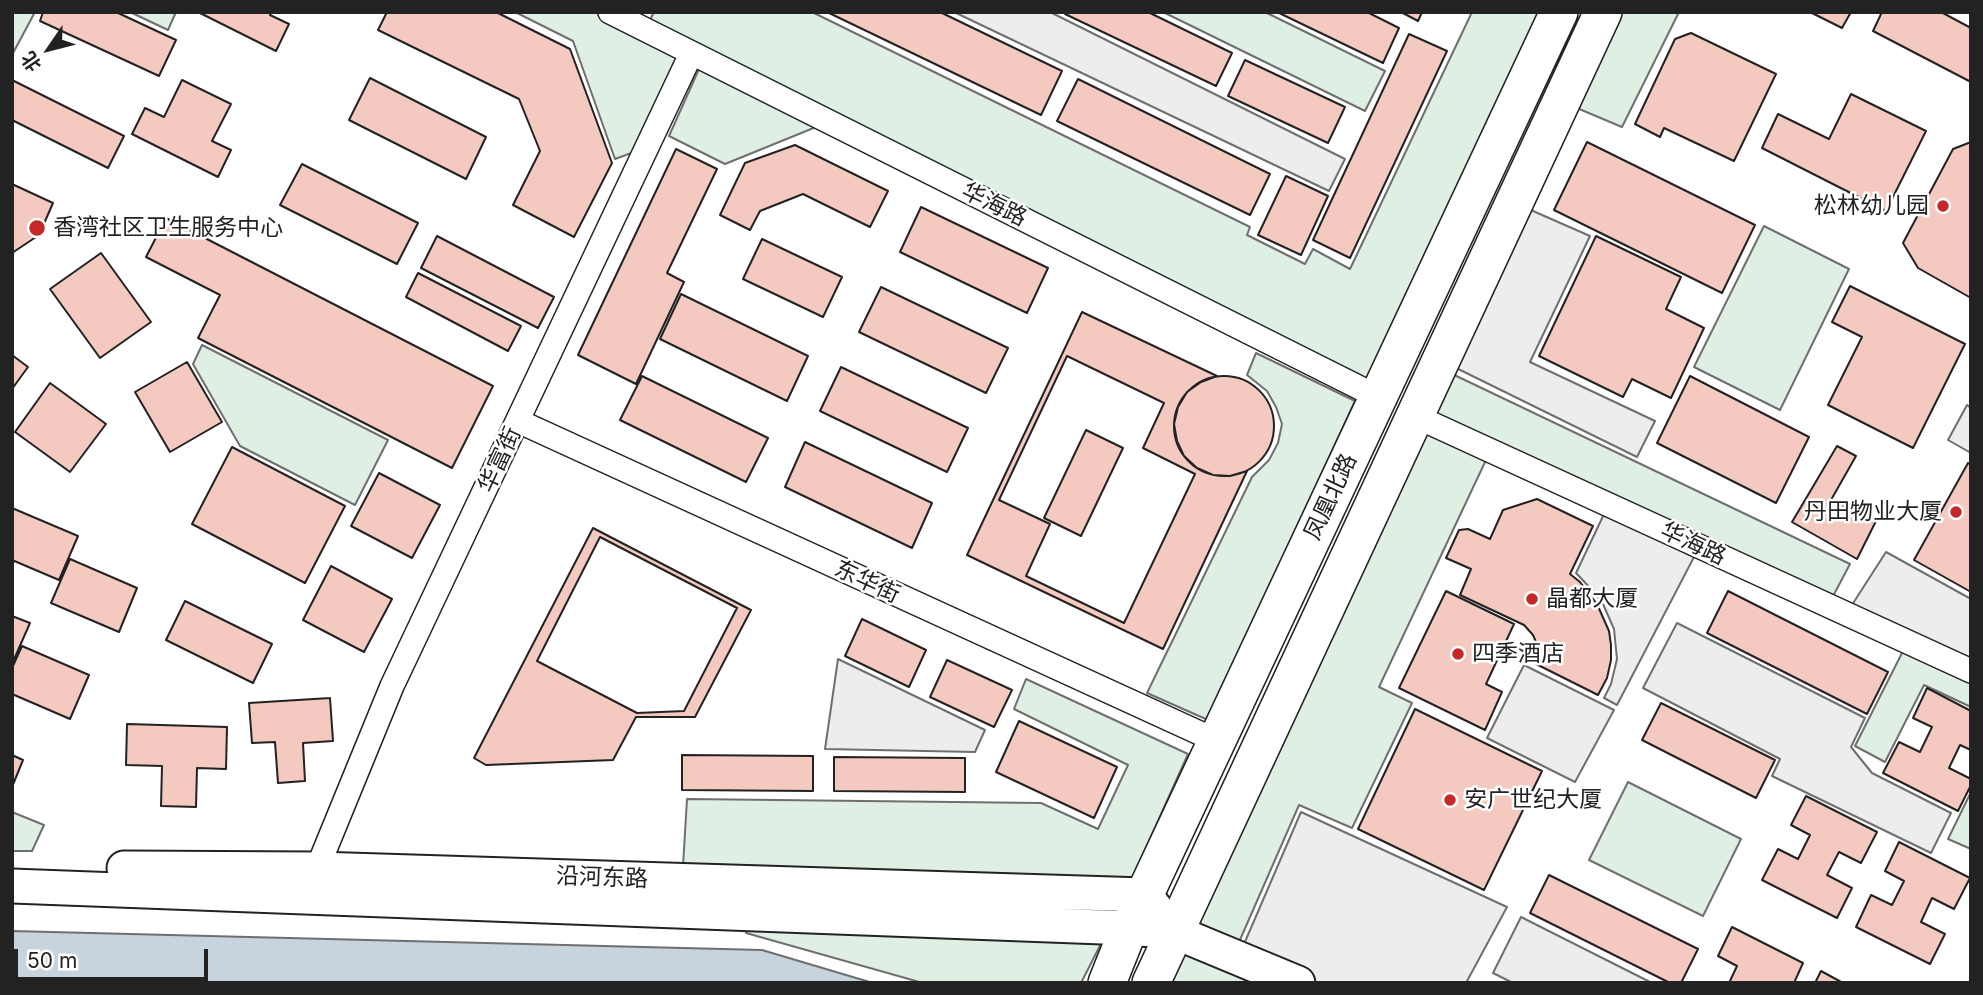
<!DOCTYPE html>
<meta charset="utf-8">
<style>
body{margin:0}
#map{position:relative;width:1983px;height:995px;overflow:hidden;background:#fff;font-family:Inter,"Noto Sans SC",sans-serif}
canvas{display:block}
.frame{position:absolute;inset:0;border:14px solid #222;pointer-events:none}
.north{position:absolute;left:14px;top:14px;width:70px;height:70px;-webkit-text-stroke:5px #fff;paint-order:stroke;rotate:235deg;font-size:19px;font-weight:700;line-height:28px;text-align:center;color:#222}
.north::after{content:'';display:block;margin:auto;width:24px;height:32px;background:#222;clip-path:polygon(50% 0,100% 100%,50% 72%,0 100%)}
.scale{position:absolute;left:14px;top:949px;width:194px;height:32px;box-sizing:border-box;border:4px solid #222;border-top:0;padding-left:9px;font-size:21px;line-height:24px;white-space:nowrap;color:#222;-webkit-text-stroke:5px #fff;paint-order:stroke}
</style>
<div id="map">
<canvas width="1983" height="995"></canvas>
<div class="frame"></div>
<div class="north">北</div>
<div class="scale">50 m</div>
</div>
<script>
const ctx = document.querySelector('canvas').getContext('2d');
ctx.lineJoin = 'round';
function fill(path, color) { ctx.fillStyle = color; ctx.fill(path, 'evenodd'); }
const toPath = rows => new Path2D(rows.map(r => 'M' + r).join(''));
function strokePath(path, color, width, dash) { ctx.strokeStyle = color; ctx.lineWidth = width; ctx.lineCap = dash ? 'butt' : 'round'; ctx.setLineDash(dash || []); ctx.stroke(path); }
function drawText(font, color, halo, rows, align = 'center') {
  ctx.font = font + ' Inter,"Noto Sans SC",sans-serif'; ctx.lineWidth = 5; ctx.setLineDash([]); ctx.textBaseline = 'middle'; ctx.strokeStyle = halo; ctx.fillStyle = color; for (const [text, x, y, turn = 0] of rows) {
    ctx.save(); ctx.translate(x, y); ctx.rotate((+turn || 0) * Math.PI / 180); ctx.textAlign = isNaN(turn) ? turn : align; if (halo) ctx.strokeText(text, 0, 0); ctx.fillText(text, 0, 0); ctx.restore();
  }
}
const green = toPath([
 [12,12,35,12,12,55,12,12],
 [130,12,176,12,168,30,130,12],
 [515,12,596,12,682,57,637,151,615,159,573,41,515,12],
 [654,12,812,12,1250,227,1247,235,1305,264,1313,249,1350,269,1472,12,1547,12,1372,385,650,20,654,12],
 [1163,12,1265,12,1385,71,1365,111,1163,12],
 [1605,12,1679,12,1622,127,1565,103,1605,12],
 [699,69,816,127,725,164,669,136,699,69],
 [1764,226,1849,269,1780,410,1694,367,1764,226],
 [202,345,388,440,355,505,240,446,193,364,202,345],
 [1256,353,1355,401,1208,720,1147,693,1252,477,1269,460,1278,443,1282,424,1276,407,1267,391,1247,375,1256,353],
 [1446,371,1850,564,1831,600,1425,412,1446,371],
 [1416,426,1486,460,1379,687,1412,703,1352,828,1299,805,1236,949,1184,926,1416,426],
 [1904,649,1971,680,1971,707,1924,685,1885,762,1855,746,1904,649],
 [1026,679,1188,754,1123,899,683,866,687,799,1041,803,1098,829,1128,765,1014,709,1026,679],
 [1628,782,1741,839,1703,916,1589,860,1628,782],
 [1971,792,1971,849,1948,839,1971,792],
 [12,812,44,825,32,851,12,851,12,812],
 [748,904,1110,926,1081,983,923,983,746,933,748,904],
 [1178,939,1281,983,1157,983,1178,939]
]);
const parking = toPath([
 [954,12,1050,12,1345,159,1329,191,954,12],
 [1517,204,1590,236,1530,362,1655,421,1637,457,1446,363,1517,204],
 [1967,405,1971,408,1971,453,1948,440,1967,405],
 [1605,512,1694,557,1617,705,1604,698,1611,684,1617,659,1614,629,1603,604,1593,591,1576,573,1605,512],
 [1886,552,1971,599,1971,663,1850,608,1886,552],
 [1677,623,1865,718,1851,747,1872,773,1951,813,1931,853,1772,776,1780,759,1643,688,1677,623],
 [838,659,985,730,975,752,825,749,838,659],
 [1524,665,1614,710,1575,782,1487,738,1524,665],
 [1301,812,1507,907,1466,983,1318,983,1241,951,1301,812],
 [1521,917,1652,983,1513,983,1493,973,1521,917]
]);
const water = toPath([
 [12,931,762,950,873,983,12,983,12,931]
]);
const building = toPath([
 [43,12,116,12,176,40,159,76,40,21,43,12],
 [198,12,271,12,270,15,289,24,276,51,198,12],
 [387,12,496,12,570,49,612,163,574,237,513,205,540,151,519,99,378,30,387,12],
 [827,12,940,12,1062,71,1041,115,827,12],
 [1066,12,1148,12,1232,53,1216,86,1065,14,1066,12],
 [1277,12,1367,12,1399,28,1383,63,1277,12],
 [1401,12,1422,12,1418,21,1401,12],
 [1810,12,1851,12,1842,28,1810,12],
 [1882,12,1941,12,1971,28,1971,82,1873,31,1882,12],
 [1691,33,1776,74,1734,161,1664,128,1660,137,1635,124,1675,39,1691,33],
 [1409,34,1447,51,1350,258,1313,240,1409,34],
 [1245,60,1345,107,1328,143,1228,96,1245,60],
 [370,78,486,137,466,179,349,120,370,78],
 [1078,79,1270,174,1250,215,1057,121,1078,79],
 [12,80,124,136,108,168,12,120,12,80],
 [182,80,231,104,212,141,231,150,218,177,132,134,145,108,164,117,182,80],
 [1851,94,1926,131,1886,211,1762,148,1778,114,1829,139,1851,94],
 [1587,142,1755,225,1722,293,1554,210,1587,142],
 [1971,142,1971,298,1918,268,1903,243,1953,149,1971,142],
 [795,145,888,191,870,227,803,194,760,211,750,230,720,215,745,163,795,145],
 [676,149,717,169,667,273,684,282,636,384,578,355,676,149],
 [302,164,418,223,397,264,280,205,302,164],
 [1286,176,1328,196,1301,255,1258,235,1286,176],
 [12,184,53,203,39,235,12,253,12,184],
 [921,207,1048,268,1027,313,900,252,921,207],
 [166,218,493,386,452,468,198,338,220,295,146,257,166,218],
 [437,236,554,297,538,328,421,268,437,236],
 [1596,236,1681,277,1666,309,1704,328,1671,398,1632,379,1623,397,1539,356,1596,236],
 [762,239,842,277,823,317,743,279,762,239],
 [101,253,151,322,100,358,50,289,101,253],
 [418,273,521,326,508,351,406,297,418,273],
 [1850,286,1965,344,1913,448,1828,405,1862,337,1832,322,1850,286],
 [881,287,1008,348,986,393,859,332,881,287],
 [681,294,808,356,787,401,660,339,681,294],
 [1082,312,1217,376,1201,382,1187,392,1178,407,1174,424,1177,441,1184,456,1197,468,1213,475,1230,476,1247,471,1163,649,967,555,1082,312],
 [12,355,28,367,12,389,12,355],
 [1067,356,1164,403,1143,448,1195,474,1124,623,1026,576,1050,524,999,500,1067,356],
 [187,362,222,422,170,452,135,392,187,362],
 [841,367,968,428,947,472,820,411,841,367],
 [642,376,768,438,746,482,620,420,642,376],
 [1690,376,1809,437,1776,503,1657,443,1690,376],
 '1174 426a50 50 0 1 1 100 0a50 50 0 1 1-100 0Z',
 [50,383,106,424,70,472,15,432,50,383],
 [1086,430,1123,448,1081,536,1044,518,1086,430],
 [805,442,932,503,912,548,785,487,805,442],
 [1837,446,1856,456,1831,500,1876,521,1857,559,1792,522,1837,446],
 [232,447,345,506,305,583,192,524,232,447],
 [1968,463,1971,465,1971,592,1914,560,1968,463],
 [379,473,440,505,412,558,351,526,379,473],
 [1537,499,1593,526,1570,574,1580,582,1597,604,1609,631,1611,645,1611,660,1607,678,1598,695,1536,664,1538,653,1536,642,1533,635,1524,625,1460,595,1471,569,1446,558,1459,530,1468,529,1490,539,1503,510,1537,499],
 [12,508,78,536,59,580,12,560,12,508],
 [593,528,751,610,695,717,636,717,613,760,486,765,474,758,593,528],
 [600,537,737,608,684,711,637,713,537,661,600,537],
 [70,559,137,588,119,632,51,603,70,559],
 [331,566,392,599,364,652,303,620,331,566],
 [1446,591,1514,624,1486,684,1502,692,1485,730,1399,688,1446,591],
 [1728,591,1888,672,1867,714,1707,633,1728,591],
 [185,601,272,644,253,683,166,640,185,601],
 [12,616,30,623,12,664,12,616],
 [862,619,926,650,909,687,845,656,862,619],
 [22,646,89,675,70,719,12,694,12,668,22,646],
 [947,660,1012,690,994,727,930,697,947,660],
 [1927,688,1971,711,1971,750,1960,745,1949,768,1971,779,1971,785,1958,811,1883,773,1899,742,1920,752,1932,727,1913,718,1927,688],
 [330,698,333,741,303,743,305,781,278,783,275,742,252,743,249,703,330,698],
 [1661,703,1775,760,1756,798,1642,740,1661,703],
 [1415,709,1542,771,1484,890,1358,829,1415,709],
 [1019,721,1117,767,1094,818,996,772,1019,721],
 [127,724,227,727,226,769,197,768,196,807,161,806,162,766,126,765,127,724],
 [12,755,23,760,12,787,12,755],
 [682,755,813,756,813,791,682,790,682,755],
 [834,757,965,758,965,792,834,791,834,757],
 [1806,796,1877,832,1861,863,1839,852,1827,875,1852,888,1837,918,1762,880,1778,849,1798,859,1810,835,1791,825,1806,796],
 [1899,842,1970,878,1954,909,1932,898,1921,922,1945,934,1930,964,1856,927,1871,895,1892,905,1904,881,1885,871,1899,842],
 [1549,875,1698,949,1681,983,1670,983,1530,913,1549,875],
 [1732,927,1803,963,1794,983,1729,983,1737,966,1718,956,1732,927],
 [1821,971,1843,983,1815,983,1821,971]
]);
const street = toPath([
 [610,12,1378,397],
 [1415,416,1971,671],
 [518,421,1217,741],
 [317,869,392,686,691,54]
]);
const secondary = toPath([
 [124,868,317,869,1145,895,1160,914],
 [12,886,1129,928,1175,932,1298,983]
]);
const primary = toPath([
 [1107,983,1129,928,1559,12],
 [1151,983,1603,12]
]);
const markers = [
 [1943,206,7,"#c62828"],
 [37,228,9,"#c62828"],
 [1956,512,7,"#c62828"],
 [1532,599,7,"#c62828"],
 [1458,654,7,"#c62828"],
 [1450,800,7,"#c62828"]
];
const streetNames = [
 ["华海路",994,205,26],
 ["华富街",500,460,-65],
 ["凤凰北路",1331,497,-65],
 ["华海路",1693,544,25],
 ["东华街",867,582,25],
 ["沿河东路",602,878,2]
];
const poiNames = [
 ["松林幼儿园",1929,206,"right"],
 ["香湾社区卫生服务中心",53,228],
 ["丹田物业大厦",1942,512,"right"],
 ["晶都大厦",1546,599],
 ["四季酒店",1472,654],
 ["安广世纪大厦",1464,800]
];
fill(green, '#e0efe3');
strokePath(green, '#6f6f6f', 2);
fill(parking, '#ededed');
strokePath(parking, '#6f6f6f', 2);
fill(water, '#c7d3dd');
strokePath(water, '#6f6f6f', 2);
fill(building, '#f3c9c0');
strokePath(building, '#222', 2);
strokePath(street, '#222', 26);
strokePath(secondary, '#222', 37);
strokePath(primary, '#222', 40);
strokePath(street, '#fff', 23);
strokePath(secondary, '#fff', 33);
strokePath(primary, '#fff', 37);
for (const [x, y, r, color] of markers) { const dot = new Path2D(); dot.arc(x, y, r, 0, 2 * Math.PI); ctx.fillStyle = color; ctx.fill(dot); strokePath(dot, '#fff', 2.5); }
drawText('23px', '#222', '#fff', streetNames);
drawText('23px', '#222', '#fff', poiNames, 'left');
</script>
